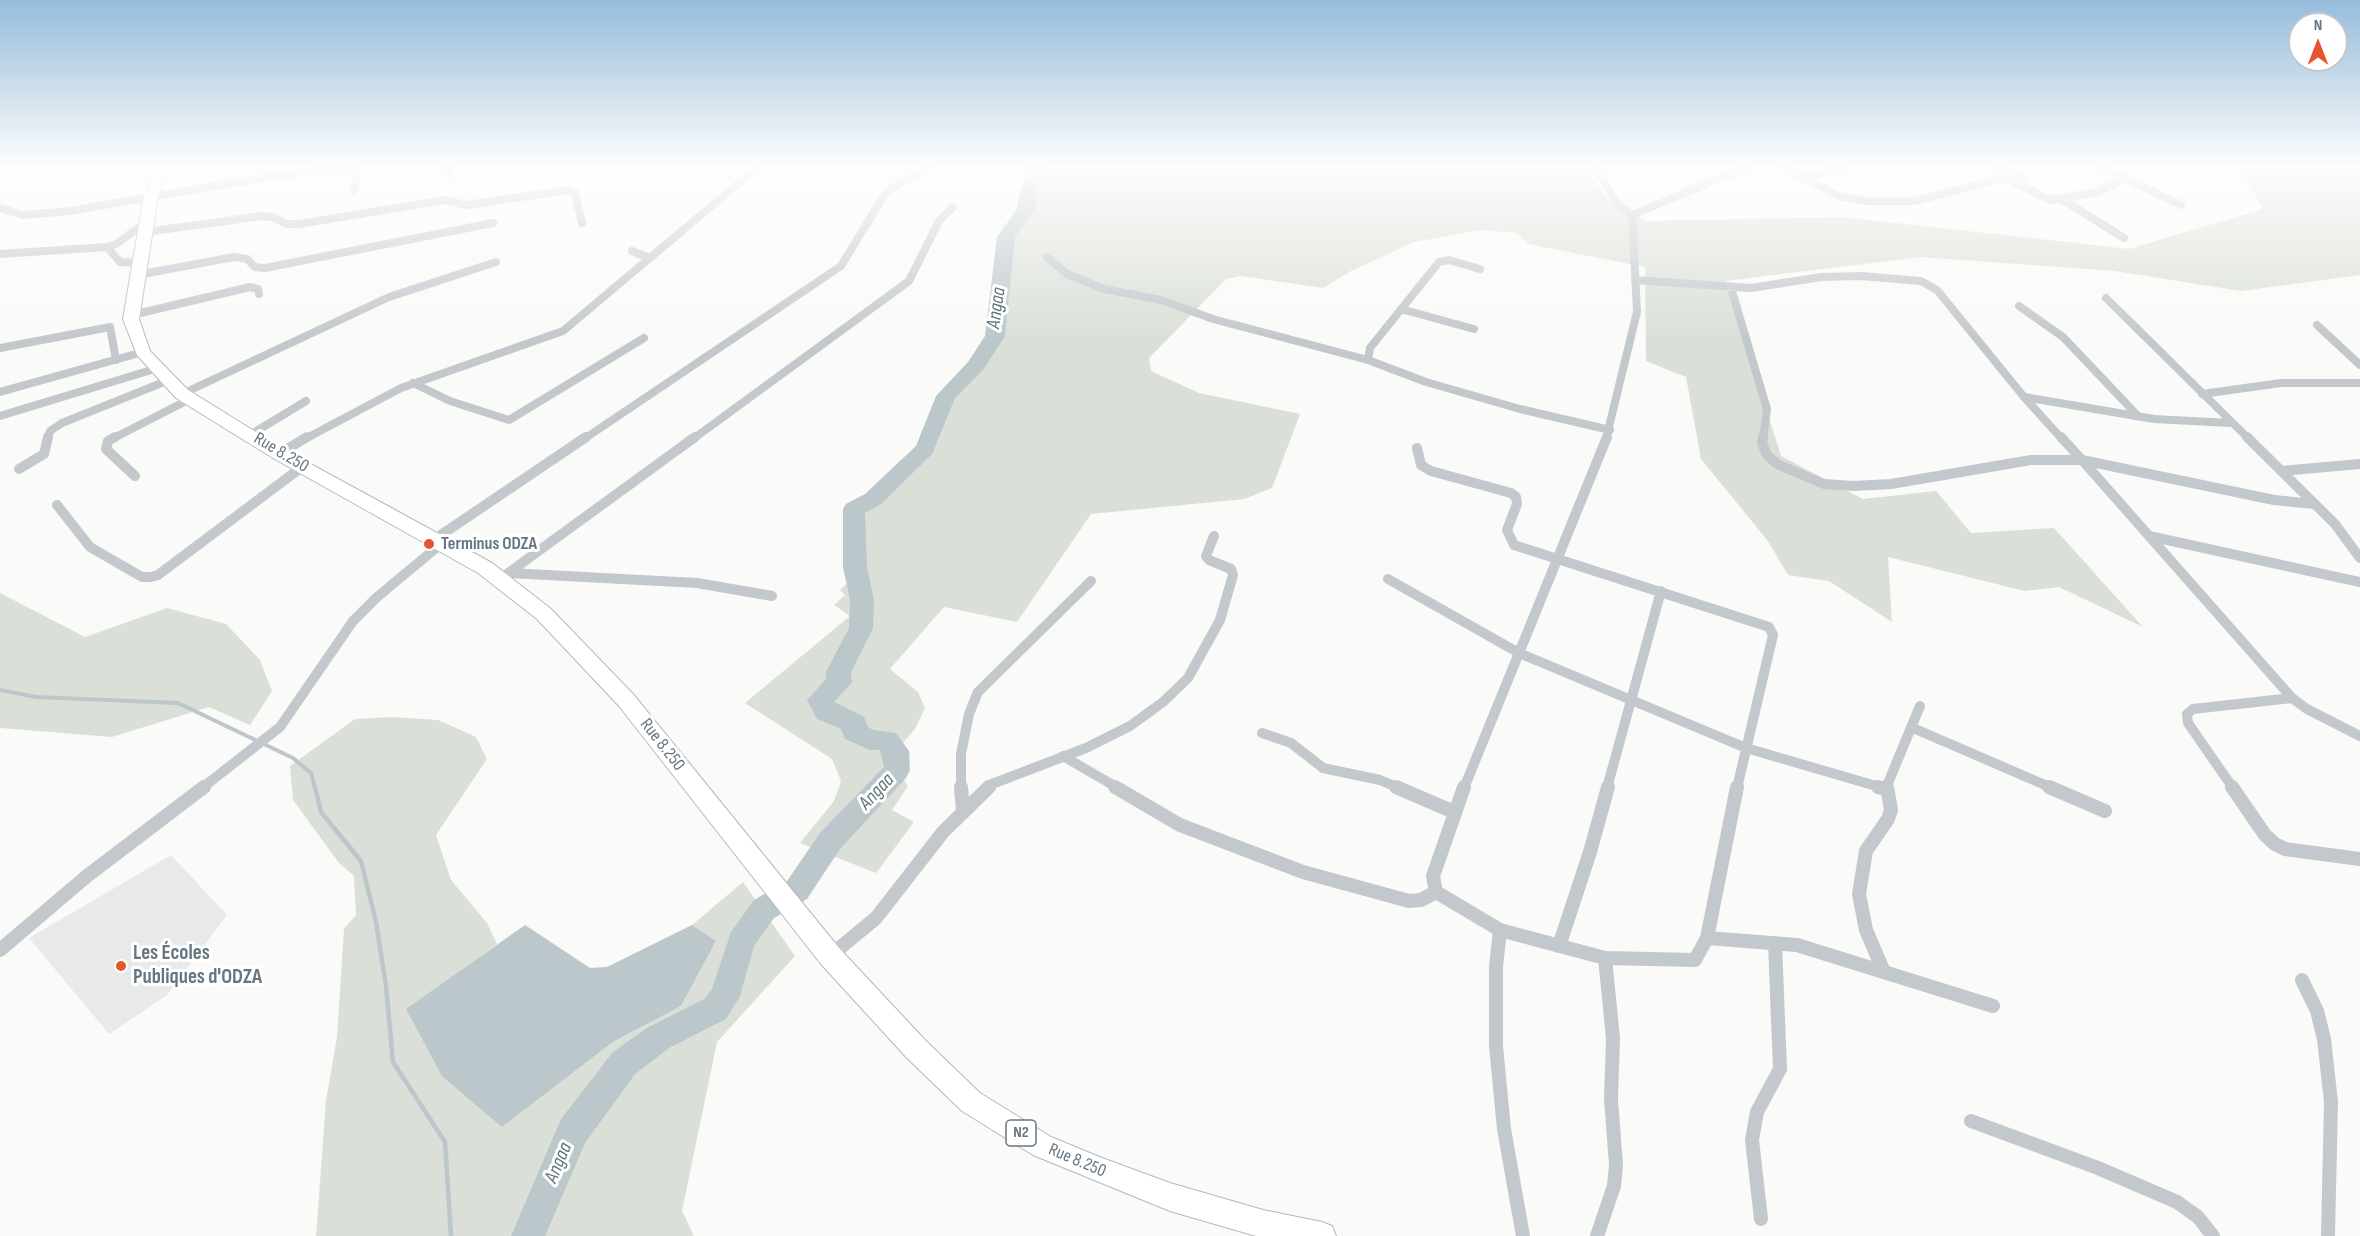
<!DOCTYPE html>
<meta charset="utf-8">
<style>
body{margin:0}
#map{position:relative;width:2360px;height:1236px;overflow:hidden;background:#fafaf8;font-family:"Sofia Sans Condensed",sans-serif}
canvas{display:block}
.north{position:absolute;left:2288px;top:12px;width:60px;height:60px;box-sizing:border-box;background:#fff;border:2px solid #c1c8cd;border-radius:50%;rotate:0deg;font-size:16px;font-weight:700;line-height:24px;text-align:center;color:#657683}
.north::after{content:'';display:block;margin:auto;width:21px;height:27px;background:#e4572e;clip-path:polygon(50% 0,100% 100%,50% 72%,0 100%)}
</style>
<div id="map">
<canvas width="2360" height="1236"></canvas>
<div class="north">N</div>
</div>
<script>
const ctx = document.querySelector('canvas').getContext('2d');
ctx.lineJoin = 'round';
function fill(path, color) { ctx.fillStyle = color; ctx.fill(path, 'evenodd'); }
const toPath = rows => new Path2D(rows.map(r => 'M' + r).join(''));
function strokePath(path, color, width, dash) { ctx.strokeStyle = color; ctx.lineWidth = width; ctx.lineCap = dash ? 'butt' : 'round'; ctx.setLineDash(dash || []); ctx.stroke(path); }
function drawText(font, color, halo, rows, align = 'center') {
  ctx.font = font + ' "Sofia Sans Condensed",sans-serif'; ctx.lineWidth = 6; ctx.setLineDash([]); ctx.textBaseline = 'middle'; ctx.strokeStyle = halo; ctx.fillStyle = color; for (const [text, x, y, turn = 0] of rows) {
    ctx.save(); ctx.translate(x, y); ctx.rotate((+turn || 0) * Math.PI / 180); ctx.textAlign = isNaN(turn) ? turn : align; if (halo) ctx.strokeText(text, 0, 0); ctx.fillText(text, 0, 0); ctx.restore();
  }
}
const built = toPath([
 [171,855,227,915,167,995,109,1034,29,938]
]);
const green = toPath([
 [1037,166,1584,166,1607,198,1647,221,1843,217,2129,249,2263,209,2238,166,2360,166,2360,275,2241,291,2115,271,1921,257,1725,281,1781,456,1863,499,1936,491,1971,533,2054,528,2143,627,2059,587,2025,591,1888,557,1892,622,1829,581,1788,575,1768,541,1701,459,1686,377,1646,361,1645,267,1528,244,1517,233,1481,230,1414,242,1349,272,1323,288,1241,276,1226,279,1149,358,1151,371,1199,393,1300,414,1272,488,1244,499,1091,514,1017,622,944,607,890,669,918,692,925,708,915,729,896,751,897,770,908,786,892,810,914,822,876,873,800,843,834,801,841,781,832,759,745,703,850,616,834,605,845,595,840,590,853,578,854,509,873,499,925,449,946,396,976,366,995,336,1006,237,1026,209,1028,192],
 [0,593,85,637,167,608,226,624,260,660,272,691,250,725,209,707,112,737,0,728],
 [392,717,438,720,476,737,487,759,436,835,451,880,487,923,497,944,407,1010,502,1127,613,1042,681,1006,716,941,692,925,743,882,795,956,717,1042,682,1211,694,1236,316,1236,326,1101,337,1037,344,929,356,915,354,876,339,863,293,800,290,766,355,719]
]);
const water = toPath([
 [525,925,590,968,607,967,692,925,716,941,681,1006,613,1042,502,1127,442,1076,406,1009]
]);
const streamFar1 = toPath([
 [0,690,36,697,178,703,293,758,311,773,315,788]
]);
const stream = toPath([
 [315,787,321,812,361,861,376,922,386,986,393,1062,445,1142,451,1236]
]);
const river = toPath([
 [1029,166,1045,166,1036,192,1035,209,1015,237,1005,336,983,370,955,398,932,454,881,504,865,513,867,567,874,600,873,628,851,672,852,682,834,702,864,717,868,727,873,730,896,733,909,751,910,770,906,778,840,849,807,899,774,918,754,946,740,996,726,1019,669,1048,635,1074,585,1143,545,1236,511,1236,561,1119,613,1052,647,1028,704,999,712,989,731,932,754,900,787,881,820,833,884,767,880,750,870,750,845,739,841,729,817,719,807,700,826,679,826,672,849,628,850,600,843,567,843,509,846,504,865,494,916,446,936,396,968,362,985,336,997,237,1017,209,1020,192,1029,166]
]);
const streetFar2 = toPath([
 [448,166,448,175],
 [1594,166,1617,203,1632,215,1637,312,1606,439],
 [1782,166,1839,196,1866,201,1914,201,2005,178,2050,200,2097,192,2125,179],
 [1998,166,2022,178],
 [2099,166,2181,205],
 [1803,179,1846,166],
 [354,191,358,166],
 [2060,198,2124,238],
 [0,208,23,215,70,211,273,176,357,166],
 [1632,215,1749,166],
 [145,232,262,216,273,217,286,224,299,224,444,200,467,205,568,190,575,193,582,223],
 [107,247,120,262,139,263],
 [632,251,650,258],
 [0,254,107,247,116,244,145,223],
 [1047,257,1067,274,1104,289,1161,300,1213,319,1368,360],
 [1480,269,1449,260,1439,262,1370,348,1368,360,1426,382,1520,409,1610,430],
 [137,275,234,257,247,259,255,267,265,268,493,223],
 [1635,280,1751,288,1821,277,1861,276,1921,281,1937,290,2024,397,2062,439],
 [1731,288,1767,409,1763,439],
 [2106,298,2249,439],
 [2019,306,2063,337,2138,416],
 [1401,309,1474,329],
 [132,315,250,287,258,289,259,294],
 [2317,325,2360,365],
 [0,348,110,327,116,360],
 [413,383,450,401,509,420,644,338],
 [0,392,143,352],
 [182,394,389,297,496,262],
 [2202,394,2281,383,2360,383],
 [2024,397,2154,419,2230,423],
 [0,416,158,368],
 [250,435,306,401],
 [48,439,50,431,62,423,169,380],
 [112,439,190,399],
 [305,439,401,388,563,331,759,166],
 [584,439,841,266,886,192,929,166],
 [693,439,909,281,939,221,953,207]
]);
const streetFar1 = toPath([
 [115,437,108,441,106,449,135,476],
 [1763,437,1762,443,1767,455,1777,464,1824,484,1853,486,1891,484,2031,460,2082,460,2061,437],
 [2247,437,2335,524,2360,558],
 [1417,448,1421,465,1431,471,1511,493,1516,497,1517,504,1507,530,1514,545,1769,627,1773,635,1737,788],
 [279,454,307,437],
 [2082,460,2292,698,2307,709,2360,736],
 [2082,460,2274,500,2314,504],
 [19,469,44,454,48,437],
 [2281,471,2360,464],
 [57,505,90,547,142,577,151,577,158,575,302,467],
 [2149,536,2360,582],
 [435,539,586,437],
 [509,573,697,583,772,596],
 [500,579,695,437],
 [1388,579,1519,653,1746,748,1883,788],
 [1913,728,2052,788],
 [1262,733,1291,743,1323,768,1380,780,1399,788],
 [1063,756,1118,788],
 [202,788,280,727,353,621,376,598,442,543],
 [961,788,961,754,969,714,978,692,1091,581],
 [988,788,992,784,1086,748,1130,726,1163,702,1188,678,1220,620,1233,575,1231,569,1209,560,1206,556,1214,536],
 [1464,788,1607,437],
 [1607,788,1661,591],
 [1886,788,1920,706],
 [2233,788,2188,723,2187,714,2193,709,2292,698]
]);
const street = toPath([
 [961,787,963,810],
 [1115,787,1180,825,1303,872,1409,901,1421,900,1436,892],
 [1396,787,1454,812],
 [1464,787,1433,876,1436,892,1500,930,1496,967,1496,1046,1504,1129,1523,1236],
 [1878,787,1886,789],
 [2049,787,2105,811],
 [2232,787,2265,835,2275,844,2285,849,2360,859],
 [1500,930,1605,958,1695,960,1707,938,1737,787],
 [1707,938,1797,945,1993,1006],
 [1559,946,1590,852,1608,787],
 [0,950,87,876,204,787],
 [830,956,876,918,943,832,989,787],
 [1884,972,1866,930,1859,894,1866,851,1888,819,1891,810,1887,787],
 [2302,980,2317,1011,2324,1039,2331,1102,2328,1236],
 [1971,1121,2098,1168,2177,1202,2198,1217,2213,1236],
 [1761,1219,1752,1140,1757,1112,1780,1069,1775,944],
 [1597,1236,1614,1186,1616,1165,1611,1099,1613,1038,1605,958]
]);
const highway = toPath([
 [157,166,170,166,158,196,139,319,150,351,188,390,285,450,492,563,551,609,633,694,839,948,925,1040,980,1093,1051,1137,1102,1158,1170,1183,1263,1210,1322,1222,1332,1226,1336,1236,1256,1236,1170,1211,1033,1155,962,1111,907,1058,821,964,619,706,537,619,478,573,273,458,176,398,137,355,123,319,144,196,157,166]
]);
const markers = [
 [429,544,6,"#e4572e"],
 [121,966,6,"#e4572e"]
];
const shields = [
 [1021,1133,30]
];
const shieldNames = [
 ["N2",1021,1133]
];
const streetNames = [
 ["Rue 8.250",281,453,31],
 ["Rue 8.250",662,745,52],
 ["Rue 8.250",1077,1161,23]
];
const poiNames = [
 ["Terminus ODZA",441,544]
];
const waterNames = [
 ["Angaa",997,308,-82],
 ["Angaa",877,792,-47],
 ["Angaa",559,1163,-67]
];
const nearPoinames = [
 ["Les Écoles",133,954],
 ["Publiques d'ODZA",133,978]
];
fill(built, '#e8e9e9');
fill(green, '#dadfd7');
fill(water, '#bbc7cb');
strokePath(streamFar1, '#bbc7cb', 4);
strokePath(stream, '#bbc7cb', 4.5);
fill(river, '#bbc7cb');
strokePath(highway, '#b4b9bd', 2);
strokePath(streetFar2, '#c3c8cc', 8);
strokePath(streetFar1, '#c3c8cc', 10);
strokePath(street, '#c3c8cc', 14);
fill(highway, '#fff');
const sky = ctx.createLinearGradient(0, 0, 0, 339);
sky.addColorStop(0, '#96bcdc');
sky.addColorStop(0.49, '#fdfdfc');
sky.addColorStop(1, '#fdfdfc00');
ctx.fillStyle = sky;
ctx.fillRect(0, 0, 2360, 339);
for (const [x, y, r, color] of markers) { const dot = new Path2D(); dot.arc(x, y, r, 0, 2 * Math.PI); ctx.fillStyle = color; ctx.fill(dot); strokePath(dot, '#fff', 2); }
for (const [x, y, w] of shields) { const box = new Path2D(); box.roundRect(x - w / 2, y - 13, w, 26, 4.5); ctx.fillStyle = '#fff'; ctx.fill(box); strokePath(box, '#657683', 1.5); }
drawText('bold 16px', '#657683', null, shieldNames);
drawText('18px', '#657683', '#fff', streetNames);
drawText('bold 18px', '#657683', '#fff', poiNames, 'left');
drawText('italic 20px', '#60757c', '#fff', waterNames);
drawText('bold 21px', '#657683', '#fff', nearPoinames, 'left');
</script>
